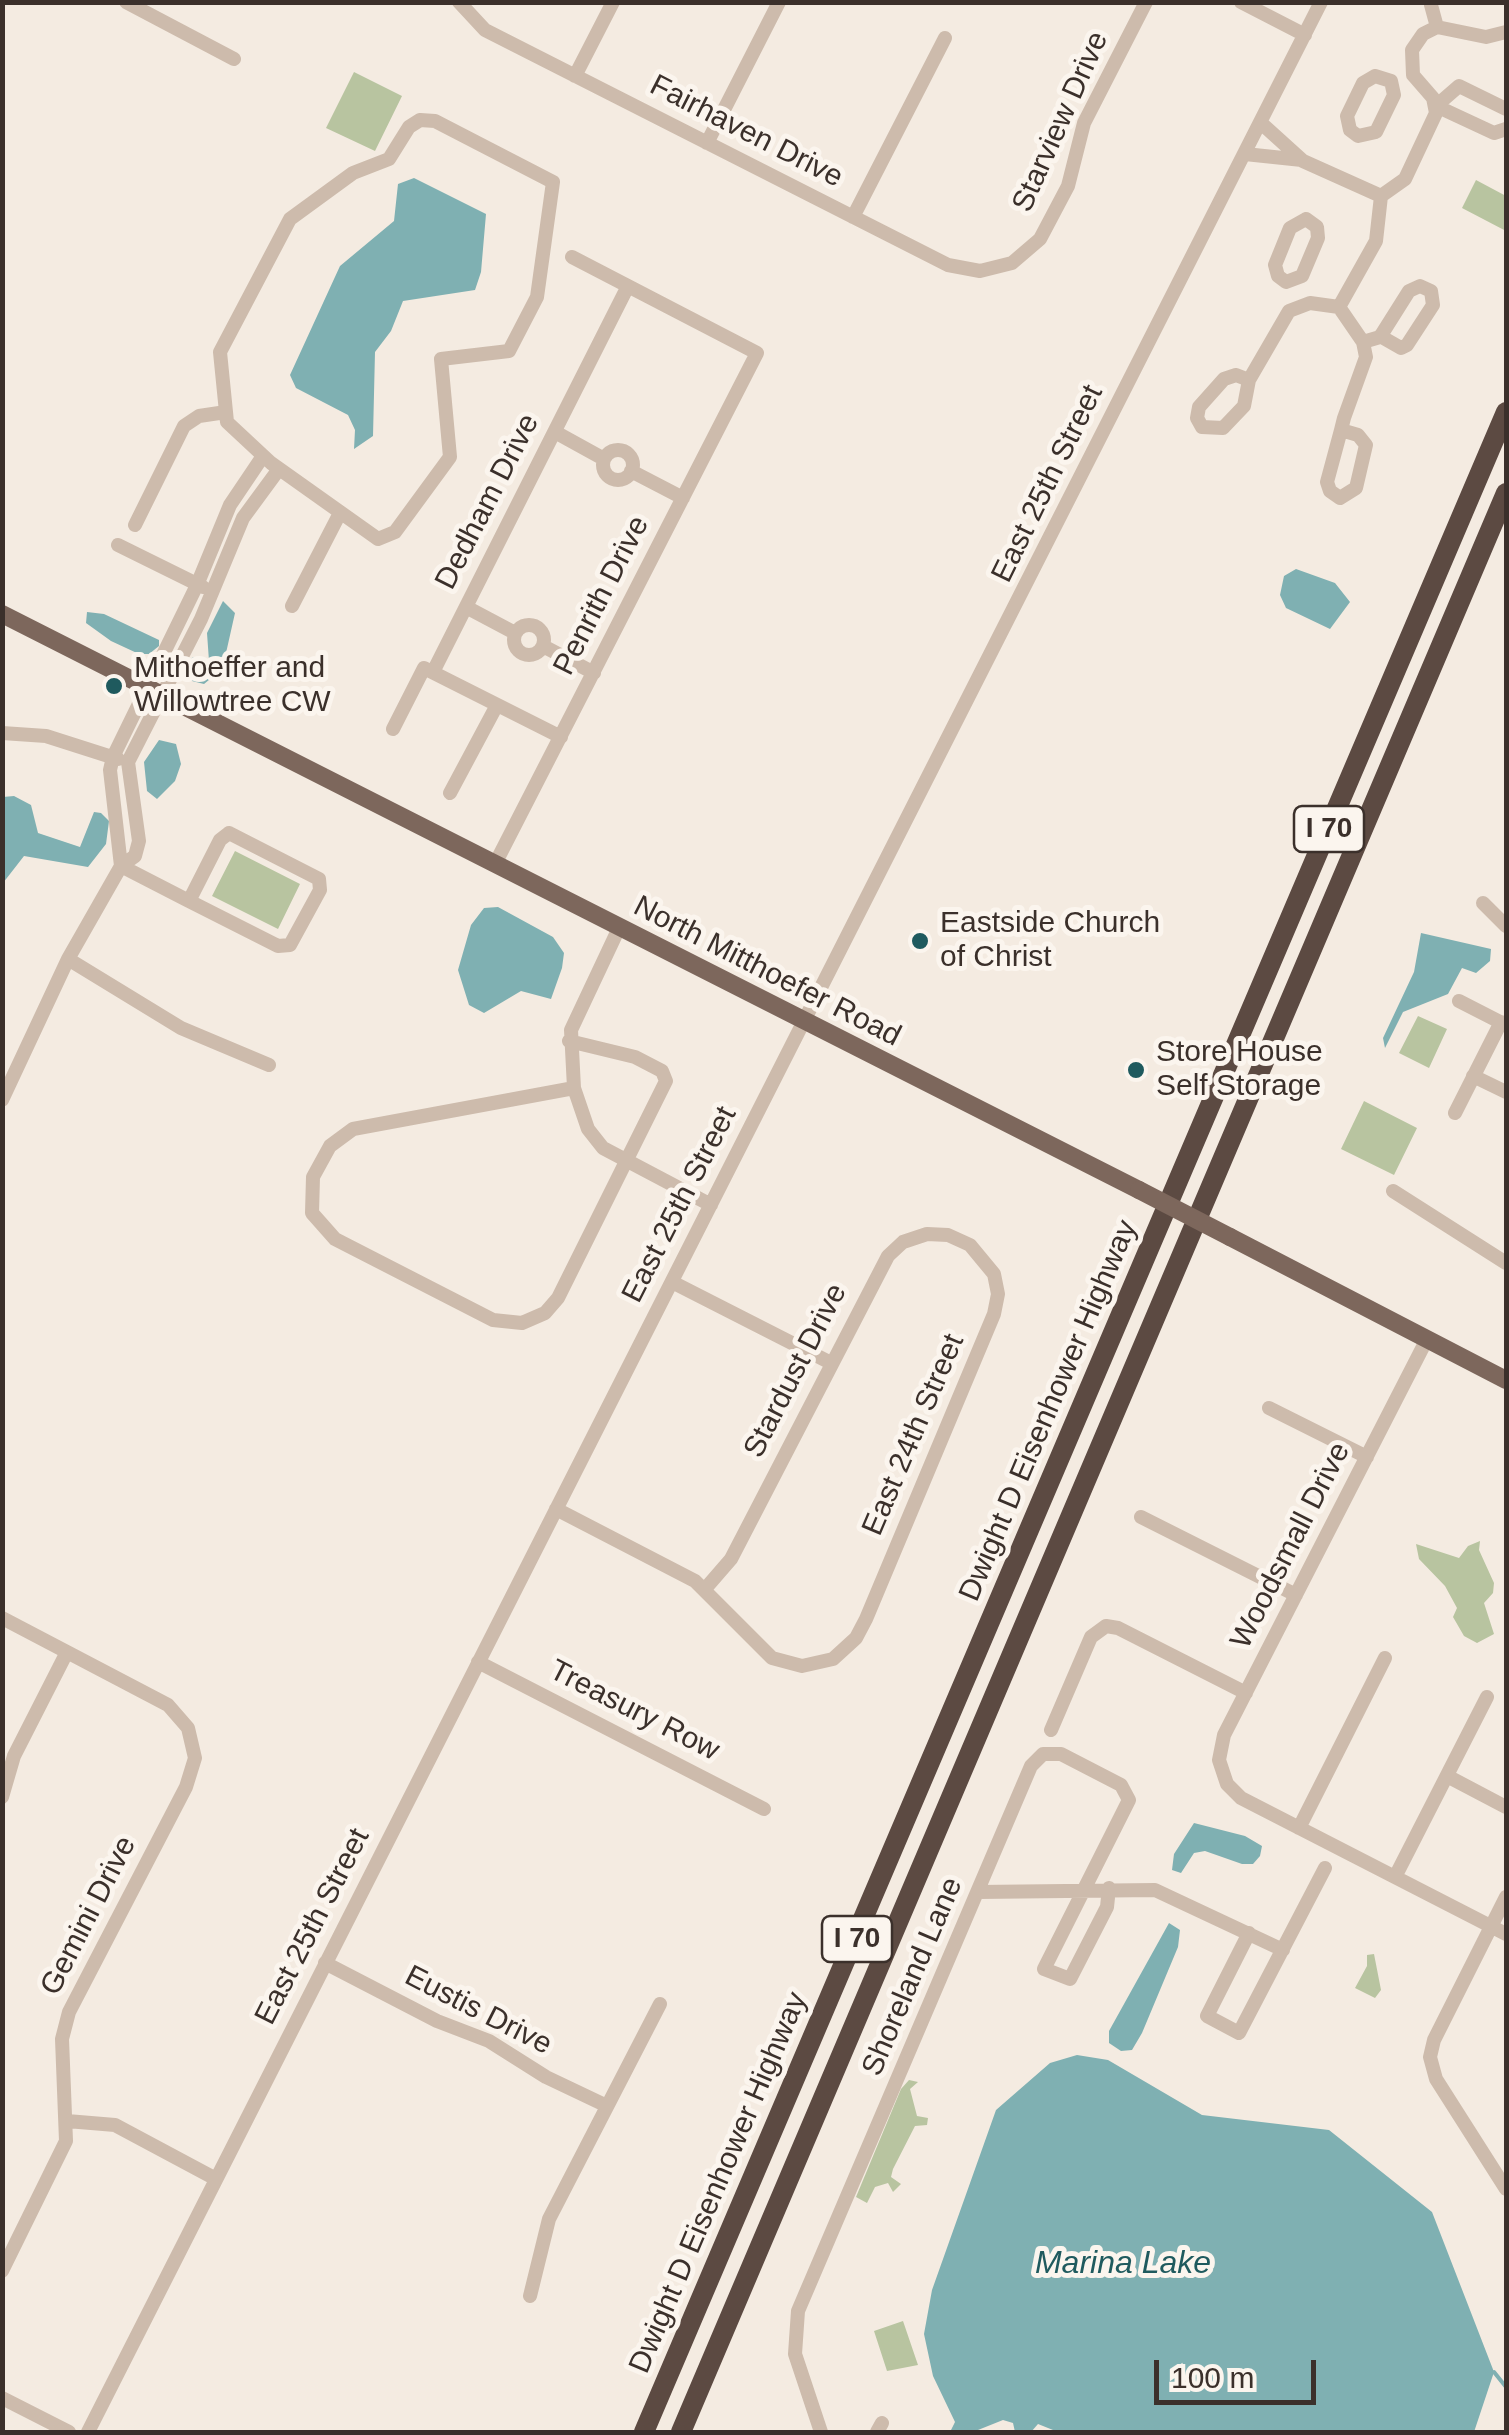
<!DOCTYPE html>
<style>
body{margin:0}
#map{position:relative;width:1509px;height:2435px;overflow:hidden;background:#f4ebe1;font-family:Helvetica,sans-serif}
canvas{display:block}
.frame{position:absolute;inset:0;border:5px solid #3b302b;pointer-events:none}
.scale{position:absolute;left:1154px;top:2360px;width:162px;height:45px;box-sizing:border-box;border:5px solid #3b302b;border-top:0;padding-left:12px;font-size:30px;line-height:35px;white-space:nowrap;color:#3b302b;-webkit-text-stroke:8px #fbf5ee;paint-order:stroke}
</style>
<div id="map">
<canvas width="1509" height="2435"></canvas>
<div class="frame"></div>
<div class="scale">100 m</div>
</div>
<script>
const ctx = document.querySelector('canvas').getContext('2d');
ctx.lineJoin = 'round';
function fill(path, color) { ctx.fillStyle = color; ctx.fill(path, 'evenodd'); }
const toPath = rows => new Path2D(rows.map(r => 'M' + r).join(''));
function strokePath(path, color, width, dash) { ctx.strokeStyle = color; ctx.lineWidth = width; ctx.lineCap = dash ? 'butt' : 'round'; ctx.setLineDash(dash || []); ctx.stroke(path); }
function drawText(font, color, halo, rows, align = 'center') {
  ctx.font = font + ' Helvetica,sans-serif'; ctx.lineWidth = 10; ctx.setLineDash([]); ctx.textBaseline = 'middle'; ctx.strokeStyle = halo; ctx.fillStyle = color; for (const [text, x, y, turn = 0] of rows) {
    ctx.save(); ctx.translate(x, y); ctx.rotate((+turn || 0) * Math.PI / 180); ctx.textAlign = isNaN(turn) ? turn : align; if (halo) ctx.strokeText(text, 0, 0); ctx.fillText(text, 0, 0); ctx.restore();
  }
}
const green = toPath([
 [354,72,402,96,375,151,326,128],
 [1476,180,1506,196,1506,231,1462,208],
 [235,851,300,884,278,929,212,896],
 [1418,1016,1447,1029,1429,1068,1399,1053],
 [1364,1101,1417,1128,1394,1175,1341,1149],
 [1480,1541,1479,1550,1494,1583,1493,1593,1484,1603,1494,1634,1477,1643,1464,1636,1453,1617,1457,1608,1445,1586,1419,1559,1416,1544,1459,1558,1468,1546],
 [1374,1954,1381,1990,1375,1998,1355,1988,1367,1966,1367,1955],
 [909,2080,918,2082,910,2089,917,2116,928,2118,927,2125,915,2126,893,2169,891,2177,901,2184,893,2192,888,2183,875,2187,867,2203,856,2197,901,2089],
 [903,2321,918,2365,887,2371,874,2331]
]);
const water = toPath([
 [414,178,486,214,481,272,475,290,403,301,391,331,375,352,373,436,354,449,355,430,348,415,296,388,290,375,340,266,394,221,398,184],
 [1296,569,1335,583,1350,602,1330,629,1286,608,1280,595,1284,576],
 [223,601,235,613,226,653,215,675,204,684,192,681,186,676,188,663,193,657,201,665,209,661,207,633],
 [87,612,104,614,159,640,159,646,149,654,139,654,111,641,86,623],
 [159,740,176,744,181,764,175,781,157,799,147,791,144,762],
 [14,796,31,805,38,833,80,847,94,812,101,813,109,821,106,844,88,867,24,856,3,883,3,797],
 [498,907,553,937,564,953,562,968,551,999,521,991,484,1013,469,1005,458,970,471,925,484,908],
 [1421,933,1491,949,1490,961,1476,973,1462,968,1448,994,1403,1012,1385,1048,1383,1038,1414,972],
 [1194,1823,1245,1836,1262,1846,1260,1856,1253,1864,1242,1864,1205,1851,1194,1853,1181,1873,1172,1870,1174,1854],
 [1169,1923,1180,1930,1178,1947,1142,2033,1132,2050,1121,2051,1109,2043,1109,2031],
 [1077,2055,1108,2060,1202,2115,1329,2130,1432,2212,1494,2372,1474,2432,1058,2432,1038,2424,1031,2432,1015,2432,1013,2423,1003,2420,973,2432,950,2432,955,2422,933,2376,924,2334,932,2290,996,2110,1050,2063]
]);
const stream = toPath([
 [1494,2372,1506,2387]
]);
const minor = toPath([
 [126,2,234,59],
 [459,2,485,30,948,265,980,271,1012,263,1040,239,1068,186,1084,123,1146,2],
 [1241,2,1305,35],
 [1431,5,1437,27],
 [575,76,613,2],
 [1375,76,1391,81,1394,95,1376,132,1358,136,1350,130,1347,116,1363,83,1375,76],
 [1506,109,1459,86,1436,106,1494,133,1506,129],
 [420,120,435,121,553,182,537,297,509,351,441,359,450,457,395,532,378,539,271,463,227,422,220,352,290,219,353,173,389,159,409,127,420,120],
 [1261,123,1303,161,1381,196],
 [707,143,779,2],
 [1245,154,1302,160],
 [853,217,945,38],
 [1306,219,1317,227,1318,238,1302,276,1286,282,1278,276,1275,265,1290,228,1306,219],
 [1363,342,1380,337,1409,291,1420,286,1431,291,1433,305,1407,345,1401,348,1380,336],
 [1236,375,1249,380,1244,406,1223,428,1202,427,1197,418,1199,407,1224,379,1236,375],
 [1249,380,1289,311,1310,303,1339,307],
 [1341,430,1358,435,1366,445,1356,488,1340,498,1330,491,1327,482,1341,430,1344,418,1366,357,1363,342,1339,307,1376,241,1381,196,1405,179,1436,113,1433,98,1413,75,1412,50,1423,34,1437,27,1486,37,1506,32],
 [555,432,604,459],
 '603 465a15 15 0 1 1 30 0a15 15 0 1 1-30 0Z',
 [631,471,683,498],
 [135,525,184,426,199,416,226,412],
 [118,545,203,587],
 [292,606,340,513],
 [466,607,515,633],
 '514 640a15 15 0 1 1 30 0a15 15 0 1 1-30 0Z',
 [543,646,594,673],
 [433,672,628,286],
 [393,729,424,668,561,737],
 [2,733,46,736,118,759],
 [450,793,497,705],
 [229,833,319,879,320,890,290,945,278,946,189,901,220,840,229,833],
 [495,864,757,353,572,257],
 [121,866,110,770,113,757,197,585,230,505,263,456],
 [121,866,189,901],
 [1483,903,1506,926],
 [619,928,571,1030,574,1088,588,1129,603,1148,711,1205],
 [68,959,181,1028,269,1065],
 [1459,1001,1506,1025],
 [569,1041,635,1057,662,1071,666,1081,558,1298,545,1313,522,1323,493,1320,335,1239,312,1213,313,1177,330,1146,353,1129,574,1088],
 [1473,1076,1506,1092],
 [2,1100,68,959,121,866,135,856,139,841,128,762,201,619,243,518,279,469],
 [1455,1113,1501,1022],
 [1393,1191,1506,1263],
 [672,1282,831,1363],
 [1427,1339,1224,1735,1219,1760,1227,1784,1241,1798,1506,1934],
 [1269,1408,1367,1457],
 [556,1509,695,1581,772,1658,802,1666,833,1659,856,1638,866,1619,994,1314,998,1294,994,1274,970,1245,948,1235,927,1234,903,1242,888,1256,731,1559,705,1589],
 [1141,1517,1296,1595],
 [2,1618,168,1705,188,1728,195,1758,186,1787,69,2012,62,2039,66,2141,2,2271],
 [478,1662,764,1809],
 [1051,1730,1091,1637,1106,1626,1118,1628,1246,1693],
 [1447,1776,1506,1807],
 [2,1797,14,1756,67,1652],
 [1299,1828,1385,1658],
 [1395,1877,1487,1697],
 [978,1892,1155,1890,1283,1950],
 [1506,1897,1434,2040,1430,2057,1436,2079,1506,2189],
 [1249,1933,1207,2016,1239,2033,1325,1868],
 [325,1963,437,2021,489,2041,546,2077,607,2106],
 [67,2121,115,2125,216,2179],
 [530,2296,549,2219,660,2004],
 [2,2398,69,2432],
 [88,2432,1321,2],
 [821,2432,795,2354,798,2311,1031,1766,1043,1754,1061,1754,1121,1785,1129,1800,1044,1969,1070,1979,1107,1907,1109,1888],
 [877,2432,882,2423]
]);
const major = toPath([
 [2,614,1139,1190],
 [1230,1237,1506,1380]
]);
const highway = toPath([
 [644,2432,1506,412],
 [681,2432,1506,493]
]);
const majorBridge = toPath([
 [1139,1190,1230,1237]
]);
const markers = [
 [114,686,10,"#1f5a5e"],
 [920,941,10,"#1f5a5e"],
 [1136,1070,10,"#1f5a5e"]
];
const shields = [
 [1329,829,70],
 [857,1939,70]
];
const shieldNames = [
 ["I 70",1329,829],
 ["I 70",857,1939]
];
const streetNames = [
 ["Starview Drive",1061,122,-66],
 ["Fairhaven Drive",746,132,27],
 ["East 25th Street",1048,484,-64],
 ["Dedham Drive",488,502,-63],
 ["Penrith Drive",602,596,-63],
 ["North Mitthoefer Road",767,972,27],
 ["East 25th Street",680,1205,-63],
 ["Stardust Drive",796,1371,-63],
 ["Dwight D Eisenhower Highway",1049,1411,-67],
 ["East 24th Street",914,1435,-67],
 ["Woodsmall Drive",1291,1546,-63],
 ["Treasury Row",634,1711,27],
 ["Gemini Drive",89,1916,-63],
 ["East 25th Street",313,1927,-63],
 ["Shoreland Lane",913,1977,-67],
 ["Eustis Drive",478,2011,27],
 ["Dwight D Eisenhower Highway",719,2183,-67]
];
const poiNames = [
 ["Mithoeffer and",134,669],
 ["Willowtree CW",134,703],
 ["Eastside Church",940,924],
 ["of Christ",940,958],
 ["Store House",1156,1053],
 ["Self Storage",1156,1087]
];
const waterNames = [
 ["Marina Lake",1123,2264]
];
fill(green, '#b8c4a0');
fill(water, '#7fb0b2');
strokePath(stream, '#7fb0b2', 4);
strokePath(minor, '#cdbbac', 14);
strokePath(major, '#7d675c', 18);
strokePath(highway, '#5c4a42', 20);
strokePath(majorBridge, '#7d675c', 18);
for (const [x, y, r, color] of markers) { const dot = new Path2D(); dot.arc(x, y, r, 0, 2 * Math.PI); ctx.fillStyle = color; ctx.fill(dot); strokePath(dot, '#fbf5ee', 4); }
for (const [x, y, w] of shields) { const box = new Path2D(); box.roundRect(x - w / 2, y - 23, w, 46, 8); ctx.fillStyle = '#fbf5ee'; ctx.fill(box); strokePath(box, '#3b302b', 2.5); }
drawText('bold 28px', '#3b302b', null, shieldNames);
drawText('30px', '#3b302b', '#fbf5ee', streetNames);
drawText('30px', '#3b302b', '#fbf5ee', poiNames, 'left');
drawText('italic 32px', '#1f5a5e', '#fbf5ee', waterNames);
</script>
